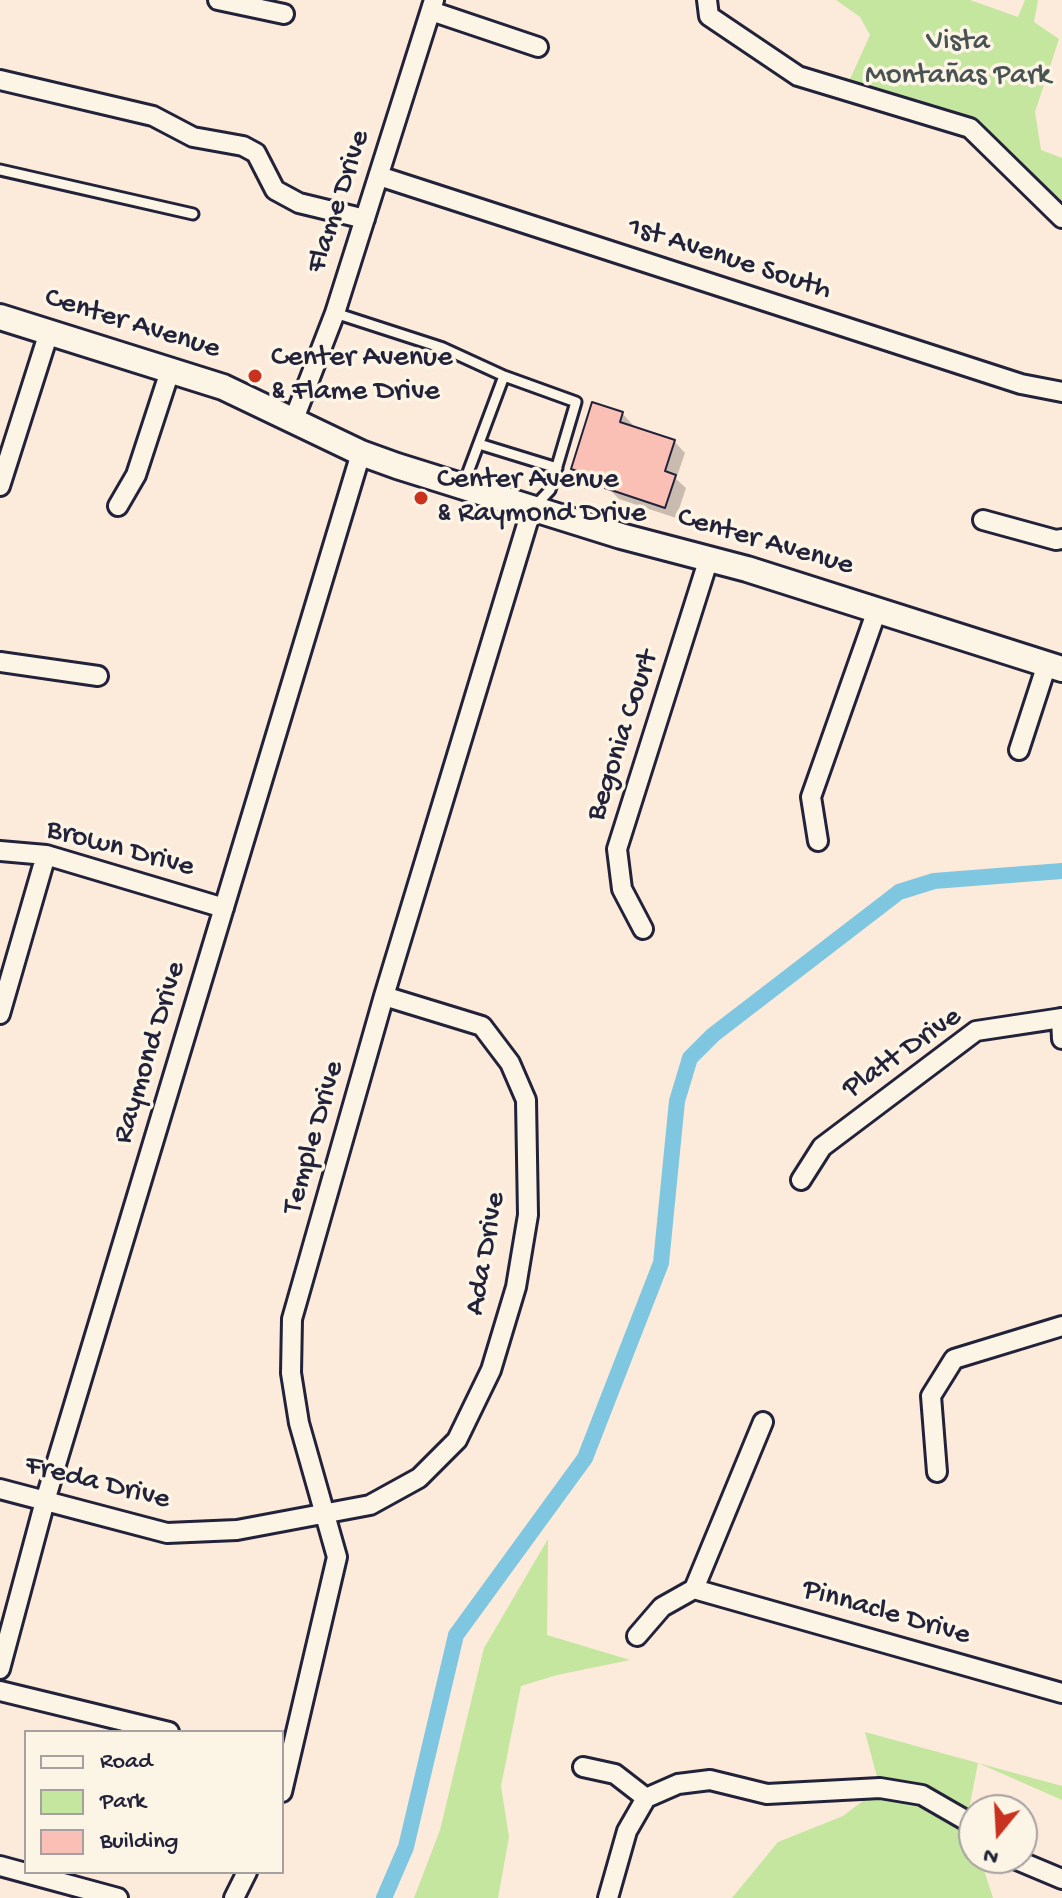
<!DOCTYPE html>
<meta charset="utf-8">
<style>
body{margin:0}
#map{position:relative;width:1062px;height:1898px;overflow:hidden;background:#fceadb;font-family:"Gochi Hand",sans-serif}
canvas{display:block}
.legend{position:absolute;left:24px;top:1730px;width:260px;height:144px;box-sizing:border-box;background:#fcf5e5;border:2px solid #a5a1a1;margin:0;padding:10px 14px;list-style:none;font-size:24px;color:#22223b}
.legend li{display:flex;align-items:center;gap:16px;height:40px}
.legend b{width:40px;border:2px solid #a5a1a1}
.north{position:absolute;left:958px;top:1794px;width:80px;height:80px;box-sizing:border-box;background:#fcf5e5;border:2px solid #a5a1a1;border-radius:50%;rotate:198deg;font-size:22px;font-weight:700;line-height:32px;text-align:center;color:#22223b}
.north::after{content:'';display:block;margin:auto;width:28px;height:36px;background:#c8321e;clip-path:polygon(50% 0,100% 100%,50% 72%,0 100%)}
</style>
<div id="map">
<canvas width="1062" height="1898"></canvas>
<ul class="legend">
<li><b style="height:10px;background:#fcf5e5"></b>Road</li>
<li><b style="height:22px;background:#c4e69f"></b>Park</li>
<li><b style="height:22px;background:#fbc0b5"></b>Building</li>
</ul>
<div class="north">N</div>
</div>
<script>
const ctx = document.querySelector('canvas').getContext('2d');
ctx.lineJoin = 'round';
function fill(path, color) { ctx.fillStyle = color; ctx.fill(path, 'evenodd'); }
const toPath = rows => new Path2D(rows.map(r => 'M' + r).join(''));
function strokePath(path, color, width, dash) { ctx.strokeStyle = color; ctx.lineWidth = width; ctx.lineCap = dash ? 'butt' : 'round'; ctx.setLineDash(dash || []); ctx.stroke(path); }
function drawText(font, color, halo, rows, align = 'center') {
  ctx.font = font + ' "Gochi Hand",sans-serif'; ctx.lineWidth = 7; ctx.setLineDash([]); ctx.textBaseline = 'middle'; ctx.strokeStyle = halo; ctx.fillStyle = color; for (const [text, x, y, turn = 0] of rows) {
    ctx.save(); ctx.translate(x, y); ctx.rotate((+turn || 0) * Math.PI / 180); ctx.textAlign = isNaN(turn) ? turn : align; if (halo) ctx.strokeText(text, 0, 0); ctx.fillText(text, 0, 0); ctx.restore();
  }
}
const green = toPath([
 [836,0,970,0,1018,17,1025,0,1038,0,1034,22,1059,39,1035,112,1041,150,1062,158,1062,215,970,128,845,90,870,35,860,17],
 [548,1539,547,1635,630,1660,557,1675,521,1686,501,1786,509,1837,498,1898,414,1898,440,1830,484,1648],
 [865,1732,978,1763,1062,1786,1062,1800,978,1763,967,1819,974,1840,974,1858,980,1858,993,1898,732,1898,778,1842,843,1816,880,1788]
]);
const shadow = toPath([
 [622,413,633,425,632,428,674,441,685,453,676,479,686,488,676,518,619,499,607,487,584,480,573,469]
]);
const canal = toPath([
 [384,1898,406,1847,456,1635,585,1458,661,1263,677,1101,690,1058,713,1035,899,892,934,881,1062,871]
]);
const building = toPath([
 [592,402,623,412,620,422,675,440,665,471,676,475,665,508,605,488,608,481,571,469,592,402]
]);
const service = toPath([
 [0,170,193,214],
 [335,313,443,348,504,376,576,402,550,490,534,507],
 [479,444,557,468],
 [464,483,504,376]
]);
const minor = toPath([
 [218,0,284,14],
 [707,0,709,16,798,76,970,128,1062,218],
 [431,11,538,47],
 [0,80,153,116,193,137,243,146,256,153,275,190,299,203,365,219],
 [379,176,1021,384,1062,392],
 [294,419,335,313,434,0],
 [0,486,49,332],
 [118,506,136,475,170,371],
 [983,520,1056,540,1062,539],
 [0,662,98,676],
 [1019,750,1047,664],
 [818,841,811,797,877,610],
 [0,851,46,855,224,908],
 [643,929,622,889,617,849,709,558],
 [0,1014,46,855],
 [1061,1018,1062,1039],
 [801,1180,822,1147,976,1031,1062,1018],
 [937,1472,931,1396,954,1359,1062,1326],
 [0,1489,167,1533,237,1530,370,1505,419,1478,457,1440,491,1370,516,1287,528,1215,526,1100,510,1063,482,1026,384,996],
 [694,1589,1062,1693],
 [694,1589,763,1422],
 [637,1636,662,1607,694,1589],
 [0,1669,45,1501,361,453],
 [0,1691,169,1732],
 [583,1767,615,1774,646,1798],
 [282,1792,337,1557,299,1423,291,1373,292,1319,384,996,532,508],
 [1012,1858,1062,1879],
 [0,1866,118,1898],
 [234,1898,247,1872],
 [608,1898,627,1831,646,1798,678,1784,710,1780,767,1794,880,1788,922,1795,974,1825]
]);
const tertiary = toPath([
 [0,317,223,387,361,453,397,466,621,536,747,569,1062,669]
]);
const markers = [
 [255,376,8,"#c8321e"],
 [421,498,8,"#c8321e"]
];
const parkNames = [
 ["Vista",958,43],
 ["Montañas Park",958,77]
];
const streetNames = [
 ["Flame Drive",340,202,-72],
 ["1st Avenue South",729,260,18],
 ["Center Avenue",132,325,17],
 ["Center Avenue",765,543,16],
 ["Begonia Court",624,736,-72],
 ["Brown Drive",120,850,15],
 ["Raymond Drive",151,1053,-73],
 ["Platt Drive",903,1054,-35],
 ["Temple Drive",315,1138,-74],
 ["Ada Drive",487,1254,-80],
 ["Freda Drive",97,1484,14],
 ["Pinnacle Drive",886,1614,16]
];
const poiNames = [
 ["Center Avenue",271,359],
 ["& Flame Drive",271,393],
 ["Center Avenue",437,481],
 ["& Raymond Drive",437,515]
];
fill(green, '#c4e69f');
fill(shadow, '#0003');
strokePath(canal, '#7fc6e0', 16);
fill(building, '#fbc0b5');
strokePath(building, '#22223b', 2);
strokePath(service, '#22223b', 15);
strokePath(minor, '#22223b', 24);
strokePath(tertiary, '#22223b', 30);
strokePath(service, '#fcf5e5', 9);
strokePath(minor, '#fcf5e5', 18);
strokePath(tertiary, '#fcf5e5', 24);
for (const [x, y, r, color] of markers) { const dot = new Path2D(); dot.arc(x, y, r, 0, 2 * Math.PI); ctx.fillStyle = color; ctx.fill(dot); strokePath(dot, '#fcf5e5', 3); }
drawText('30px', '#4a5354', '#fcf5e5', parkNames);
drawText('30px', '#22223b', '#fcf5e5', streetNames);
drawText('30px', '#22223b', '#fcf5e5', poiNames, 'left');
</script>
